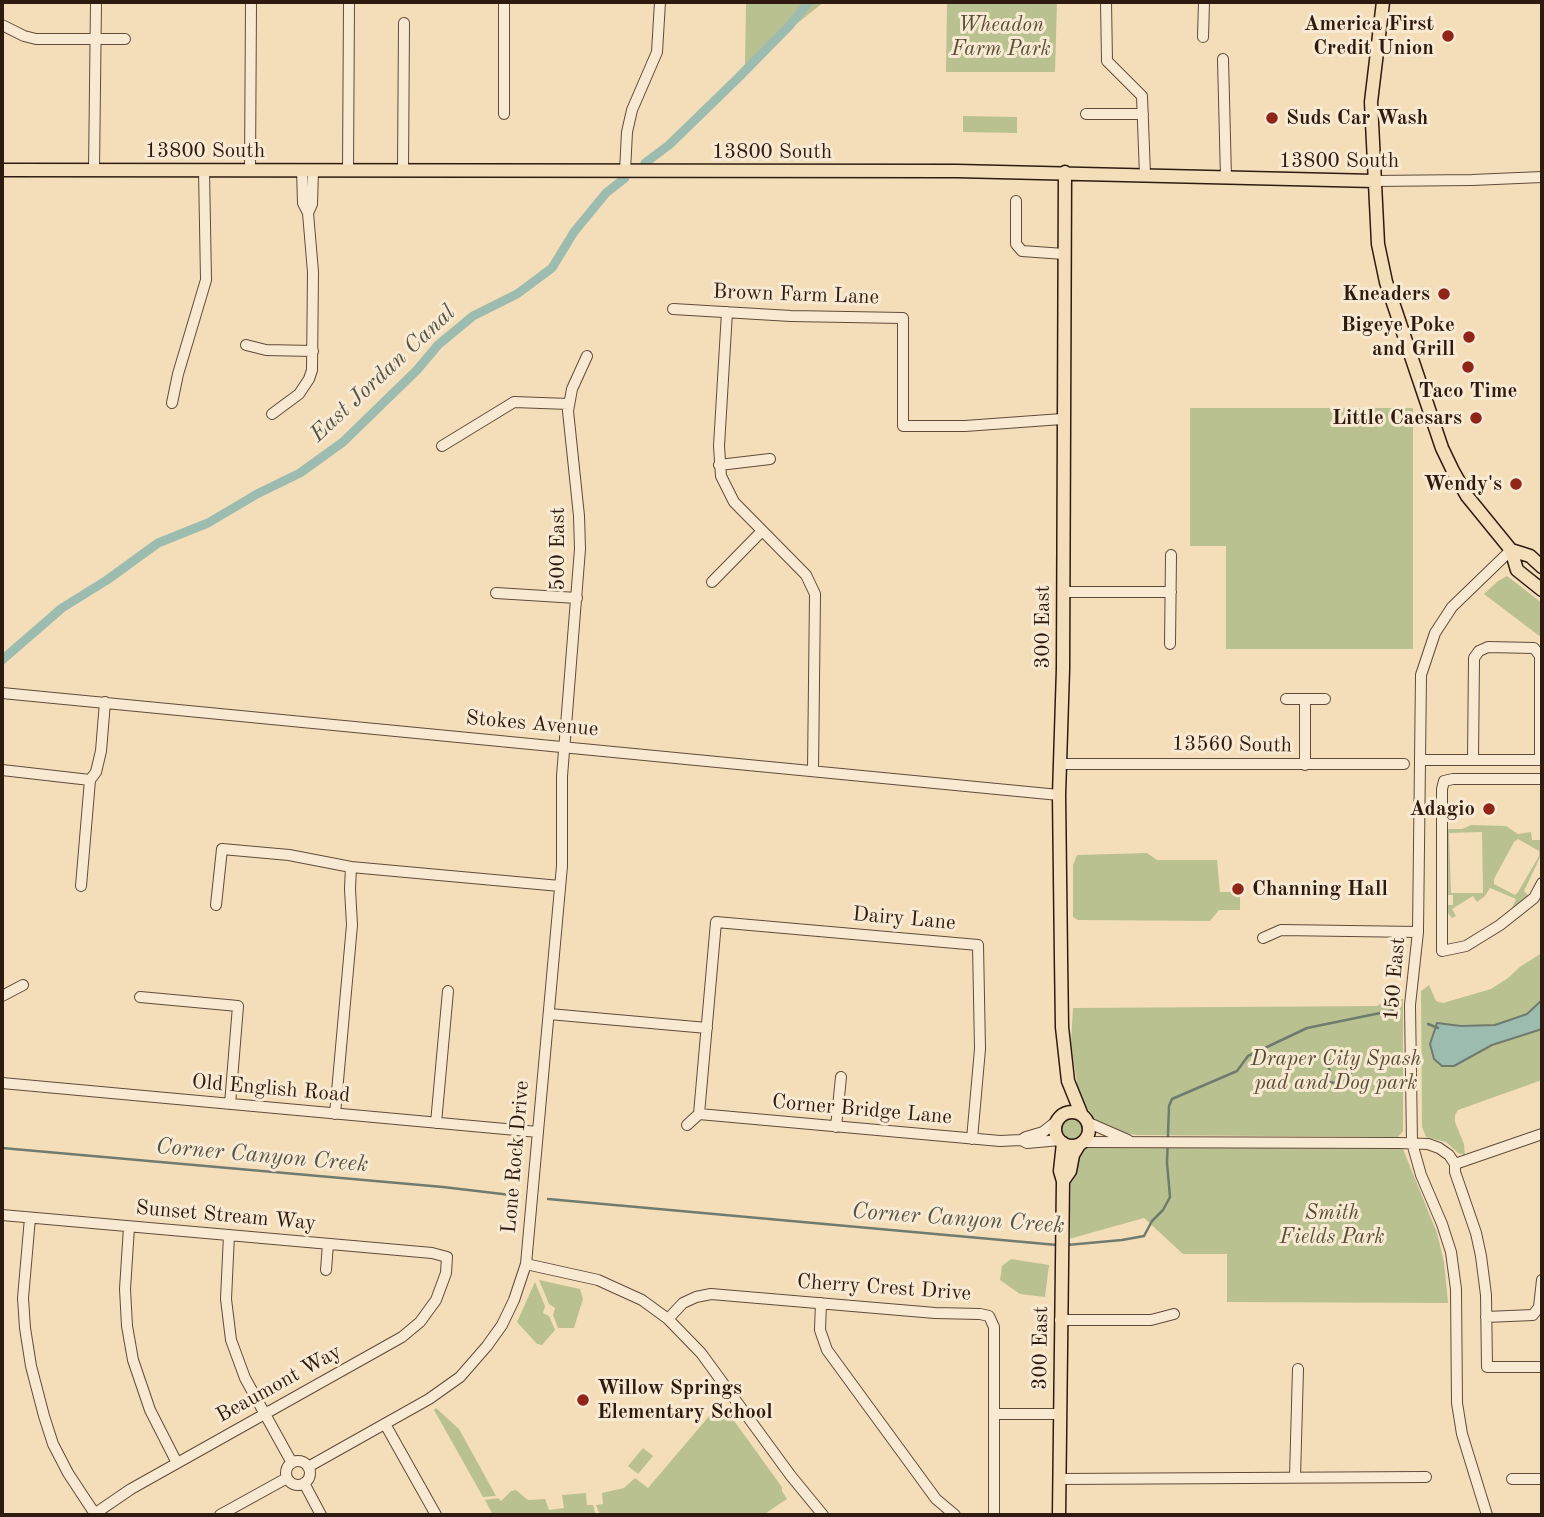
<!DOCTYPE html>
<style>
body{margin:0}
#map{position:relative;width:1544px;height:1517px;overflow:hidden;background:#f4deba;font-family:"Old Standard TT",serif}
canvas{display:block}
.frame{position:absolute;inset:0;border:4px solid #2e1a0f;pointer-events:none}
</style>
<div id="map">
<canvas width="1544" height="1517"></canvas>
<div class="frame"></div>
</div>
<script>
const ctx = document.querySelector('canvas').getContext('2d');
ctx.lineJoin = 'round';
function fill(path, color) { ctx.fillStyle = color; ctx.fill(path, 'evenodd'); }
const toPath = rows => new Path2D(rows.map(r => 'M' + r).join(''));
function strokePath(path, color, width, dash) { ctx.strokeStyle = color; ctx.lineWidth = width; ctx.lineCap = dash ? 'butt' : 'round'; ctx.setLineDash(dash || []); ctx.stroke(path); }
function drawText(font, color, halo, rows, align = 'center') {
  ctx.font = font + ' "Old Standard TT",serif'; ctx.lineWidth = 6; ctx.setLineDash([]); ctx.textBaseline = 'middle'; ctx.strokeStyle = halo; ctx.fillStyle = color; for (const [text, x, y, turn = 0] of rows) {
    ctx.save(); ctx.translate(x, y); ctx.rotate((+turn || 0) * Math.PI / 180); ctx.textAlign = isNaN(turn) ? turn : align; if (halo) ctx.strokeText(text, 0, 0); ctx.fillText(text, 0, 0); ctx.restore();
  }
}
const green = toPath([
 [746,2,824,2,745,65],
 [947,2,1057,2,1055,72,946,72],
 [963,116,1017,117,1017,133,963,132],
 [1190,408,1413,408,1413,649,1226,649,1226,546,1190,546],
 [1507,576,1542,603,1542,638,1484,594,1498,581],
 [1471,825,1506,826,1518,834,1531,832,1532,840,1542,840,1542,853,1524,891,1530,897,1512,908,1516,899,1490,888,1485,896,1477,902,1473,896,1452,909,1456,916,1452,918,1446,911,1447,905,1453,905,1453,895,1447,895,1448,829,1462,829],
 [1482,832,1483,893,1451,893,1449,833],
 [1518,839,1539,851,1539,856,1518,892,1515,895,1494,884,1494,879,1514,842],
 [1147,853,1157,860,1217,860,1220,892,1240,892,1240,910,1219,910,1210,921,1078,920,1073,917,1073,865,1077,855],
 [1542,953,1542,1080,1458,1110,1455,1115,1455,1122,1464,1144,1465,1155,1458,1153,1446,1142,1426,1137,1422,1127,1421,991,1429,985,1436,1001,1443,1003,1491,989,1508,978,1521,966],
 [1387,999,1403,999,1403,1131,1398,1137,1137,1135,1118,1132,1098,1123,1079,1097,1071,1043,1073,1008,1377,1006],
 '1062 1129a11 11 0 1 1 22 0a11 11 0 1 1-22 0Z',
 [1090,1146,1403,1149,1437,1233,1444,1262,1448,1303,1227,1302,1227,1254,1183,1254,1144,1218,1069,1239,1071,1177,1081,1151],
 [1011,1259,1049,1265,1045,1297,1020,1294,1000,1280,1002,1266],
 [539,1280,580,1289,583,1299,574,1328,558,1328,553,1315,555,1308,549,1304],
 [535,1282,545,1306,543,1313,549,1316,555,1330,542,1345,537,1344,517,1322],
 [721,1406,724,1407,782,1487,782,1491,787,1499,763,1515,600,1515,596,1505,603,1504,602,1493,624,1488,635,1478,648,1488,716,1408],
 [436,1408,459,1429,496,1496,483,1497,434,1410],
 [643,1448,653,1456,638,1474,628,1466],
 [516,1490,528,1500,545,1499,549,1510,564,1508,562,1495,586,1493,587,1505,593,1505,596,1515,493,1515,485,1500,498,1498,501,1501,511,1491]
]);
const water = toPath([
 [1542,1000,1542,1029,1492,1045,1454,1066,1442,1066,1434,1059,1430,1044,1437,1023,1461,1026,1495,1025,1527,1014,1542,1000]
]);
const stream = toPath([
 [1428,1024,1438,1028],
 [1330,1060,1344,1059,1349,1065,1345,1077,1350,1083],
 [1327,1064,1330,1071,1328,1082,1337,1083,1342,1079,1346,1081],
 [1349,1070,1351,1073,1349,1082],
 [2,1148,443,1187,519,1196],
 [548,1199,1057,1245],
 [1067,1245,1122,1240,1144,1236,1152,1221,1163,1210,1170,1197,1167,1163,1169,1106,1172,1099,1237,1071,1248,1056,1307,1028,1395,1010]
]);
const canal = toPath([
 [645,163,669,145,737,79,790,25,809,2],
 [2,660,62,608,107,580,158,543,208,523,257,494,300,473,343,442,417,370,438,345,473,316,517,294,552,268,574,232,606,193,625,178]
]);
const minor = toPath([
 [1106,2,1107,61,1142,96,1145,175],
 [2,25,24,36,36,39,125,39],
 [1203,37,1204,2],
 [1223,59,1226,178],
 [504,114,504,2],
 [1086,114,1143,114],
 [94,170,96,2],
 [250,170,251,2],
 [348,170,349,2],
 [403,170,404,23],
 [625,171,627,132,632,110,657,52,660,2],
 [1374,181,1472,180,1542,177],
 [1016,201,1016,244,1022,251,1064,254],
 [308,213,312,204,313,170],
 [673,309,791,316,903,318,903,426,965,426,1062,419],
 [727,312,719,446,721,476,734,502,806,575,815,594,813,770],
 [246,345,266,350,313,351],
 [172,403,178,374,206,280,204,170],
 [272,414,299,394,309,379,312,370,313,272,308,213,303,203,302,170],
 [442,446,514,402,569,404],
 [719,465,770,459],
 [712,582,762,531],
 [1063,592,1171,592],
 [496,593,577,598],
 [1170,644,1171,555],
 [2,693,1059,795],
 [1286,699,1325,699],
 [1305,699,1305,765],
 [1420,760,1542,760],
 [1473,760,1474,658,1479,651,1488,647,1534,648,1540,656,1540,760],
 [1060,764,1404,764],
 [2,770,90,780],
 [1542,779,1453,779,1444,781,1442,789,1442,951,1466,946,1500,925,1534,898,1542,883],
 [90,780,96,772,101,751,105,702],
 [81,886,90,780],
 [216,905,222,849,289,855,351,867,560,886],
 [1263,938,1281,930,1418,932],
 [2,996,23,985],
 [140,997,238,1006,230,1104],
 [549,1014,707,1028],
 [2,1083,538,1132],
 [335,1114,352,925,350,889,351,867],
 [699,1114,716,922,978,945,980,1049,972,1139],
 [436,1123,448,991],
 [1089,1123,1128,1140],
 [687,1125,699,1114,1000,1141,1021,1140,1027,1143,1060,1140],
 [836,1127,841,1077],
 [1021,1140,1026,1137,1043,1132,1057,1121],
 [1084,1142,1399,1143,1428,1144,1439,1148,1449,1155,1455,1164,1455,1172,1476,1233,1481,1256,1486,1295,1487,1367,1542,1367],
 [1455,1164,1542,1134],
 [2,1215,432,1253,447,1257,446,1273,436,1300,420,1322,402,1337,131,1489,93,1515],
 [30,1218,23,1298,25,1328,31,1366,44,1416,53,1444,68,1473,95,1514],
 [129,1227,125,1289,127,1326,133,1360,150,1410,177,1463],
 [229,1235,226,1299,231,1340,245,1378,292,1463],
 [526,1264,598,1280,642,1300,668,1319,701,1353,791,1476,823,1515],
 [326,1270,328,1244],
 [821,1303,820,1330,827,1350,936,1499,955,1515],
 [1486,1317,1533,1315,1539,1307,1542,1280],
 [668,1319,683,1303,696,1297,711,1294,935,1313,980,1314,989,1316,994,1327,994,1515],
 [1060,1320,1151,1320,1174,1314],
 [994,1414,1059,1414],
 [385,1424,436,1515],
 '286 1473a12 12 0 1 1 24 0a12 12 0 1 1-24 0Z',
 [308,1467,429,1399,460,1377,487,1346,502,1325,514,1300,526,1264,562,866,562,776,580,549,579,516,568,411,572,389,587,356],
 [1295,1477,1298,1369],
 [1059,1479,1426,1477],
 [1512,1479,1542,1479],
 [304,1483,321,1515],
 [220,1515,287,1478],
 [1487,1515,1462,1434,1457,1403,1456,1289,1451,1252,1442,1224,1421,1175,1412,1143,1410,1005,1418,932,1421,675,1435,633,1452,607,1511,550]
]);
const major = toPath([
 [1383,2,1371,102,1378,244,1386,282,1442,448,1453,471,1467,496,1511,550,1517,570,1542,590],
 [2,170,957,171,1374,181],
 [1065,172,1063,669,1059,795,1061,958,1062,1027,1068,1081,1081,1113],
 [1511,550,1530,556,1542,567],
 '1055 1129a17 17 0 1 1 34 0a17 17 0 1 1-34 0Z',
 [1063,1181,1070,1171,1073,1155,1079,1145],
 [1059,1515,1063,1181,1060,1171,1063,1143]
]);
const markers = [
 [1448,36,7,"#8f2418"],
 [1272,118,7,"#8f2418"],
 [1444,294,7,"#8f2418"],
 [1469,337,7,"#8f2418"],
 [1468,367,7,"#8f2418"],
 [1476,418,7,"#8f2418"],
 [1516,484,7,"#8f2418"],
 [1489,809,7,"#8f2418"],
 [1238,889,7,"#8f2418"],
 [583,1400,7,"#8f2418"]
];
const poiNames = [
 ["America First",1434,24],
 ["Credit Union",1434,48],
 ["Suds Car Wash",1286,118,"left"],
 ["Kneaders",1430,294],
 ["Bigeye Poke",1455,325],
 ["and Grill",1455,349],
 ["Taco Time",1468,391,"center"],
 ["Little Caesars",1462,418],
 ["Wendy's",1502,484],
 ["Adagio",1475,809],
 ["Channing Hall",1252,889,"left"],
 ["Willow Springs",597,1388,"left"],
 ["Elementary School",597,1412,"left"]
];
const parkNames = [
 ["Wheadon",1001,25],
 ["Farm Park",1001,49],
 ["Draper City Spash",1336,1059],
 ["pad and Dog park",1336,1083],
 ["Smith",1332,1213],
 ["Fields Park",1332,1237]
];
const streetNames = [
 ["13800 South",205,151],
 ["13800 South",772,152],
 ["13800 South",1339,161],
 ["Brown Farm Lane",796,295,2],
 ["500 East",558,549,-90],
 ["300 East",1043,627,-90],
 ["Stokes Avenue",532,724,5],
 ["13560 South",1232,745,1],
 ["Dairy Lane",904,919,5],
 ["150 East",1395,979,-85],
 ["Old English Road",271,1089,5],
 ["Corner Bridge Lane",862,1110,5],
 ["Lone Rock Drive",516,1157,-85],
 ["Sunset Stream Way",226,1216,5],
 ["Cherry Crest Drive",884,1288,4],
 ["300 East",1041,1348,-89],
 ["Beaumont Way",279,1384,-29]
];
const waterNames = [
 ["East Jordan Canal",383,374,-43],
 ["Corner Canyon Creek",262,1156,5],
 ["Corner Canyon Creek",958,1219,4]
];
fill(green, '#bac191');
fill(water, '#9cbcaf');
strokePath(water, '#707b6f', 2);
strokePath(stream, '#707b6f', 2.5);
strokePath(canal, '#9cbcaf', 9);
strokePath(minor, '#604b3a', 12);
strokePath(major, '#2e1a0f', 15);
strokePath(minor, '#f8ead2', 10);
strokePath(major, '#f4deba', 12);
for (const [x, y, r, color] of markers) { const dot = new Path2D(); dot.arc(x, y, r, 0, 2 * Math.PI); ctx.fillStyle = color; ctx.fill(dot); strokePath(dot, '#f8ead2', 2.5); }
drawText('bold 21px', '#2e1a0f', '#f8ead2', poiNames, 'right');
drawText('italic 21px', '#584c36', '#f8ead2', parkNames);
drawText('21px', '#2e1a0f', '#f8ead2', streetNames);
drawText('italic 23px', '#545347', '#f8ead2', waterNames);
</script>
